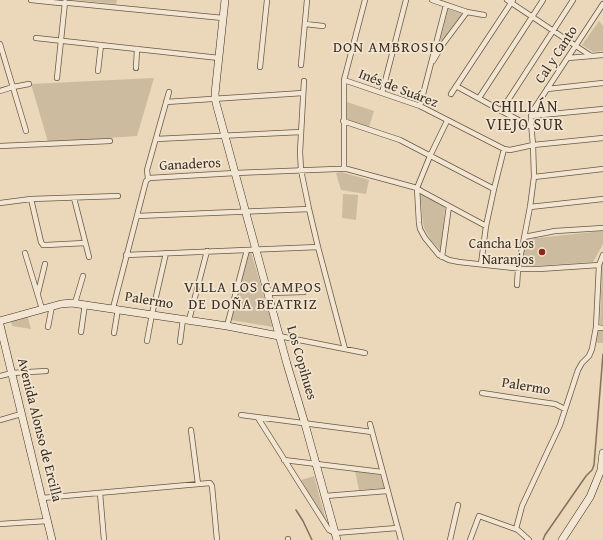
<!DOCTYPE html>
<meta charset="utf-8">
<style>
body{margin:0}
canvas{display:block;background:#ebd7ba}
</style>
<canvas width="603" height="540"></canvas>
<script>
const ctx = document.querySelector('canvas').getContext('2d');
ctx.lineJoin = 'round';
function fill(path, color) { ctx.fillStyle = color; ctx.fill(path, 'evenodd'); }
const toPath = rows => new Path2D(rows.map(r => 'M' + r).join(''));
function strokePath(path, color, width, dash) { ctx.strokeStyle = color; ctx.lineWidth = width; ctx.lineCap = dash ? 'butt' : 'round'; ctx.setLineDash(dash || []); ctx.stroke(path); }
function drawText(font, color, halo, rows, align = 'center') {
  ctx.font = font + ' "Gentium Book Plus",serif'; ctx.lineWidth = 3.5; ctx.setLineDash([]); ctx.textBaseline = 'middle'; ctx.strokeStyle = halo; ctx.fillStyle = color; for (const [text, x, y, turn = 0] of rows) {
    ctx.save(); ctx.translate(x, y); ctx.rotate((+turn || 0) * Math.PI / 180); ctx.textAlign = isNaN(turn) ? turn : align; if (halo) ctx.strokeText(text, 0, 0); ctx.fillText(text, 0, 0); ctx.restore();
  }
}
const green = toPath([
 [75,0,117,0,116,4],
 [448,9,464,14,437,54],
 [599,21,603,26,603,51,593,52,582,45],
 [154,78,137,136,48,142,31,84],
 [347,102,374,111,369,127,347,120],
 [341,172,369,180,366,194,341,190,336,173],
 [420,192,445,206,441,251,431,240,425,230,423,223],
 [343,194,358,195,356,220,342,218],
 [603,231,603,244,593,262,535,266,521,265,527,239],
 [248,252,251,252,273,327,231,320],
 [603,259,603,324,600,324,602,266],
 [27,315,31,329,12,326,11,320],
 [597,329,603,329,603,343,596,343],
 [355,471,380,475,384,488,359,490],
 [314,476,327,524,301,480]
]);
const stream = toPath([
 [296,510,303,521,312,540],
 [543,540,545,535,586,476,592,470,594,465,603,354]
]);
const street = toPath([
 [31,0,60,3,69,3,223,18],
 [432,0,467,12,484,15],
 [507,0,591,56],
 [305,24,323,26],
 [36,38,219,58],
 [0,44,26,131],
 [568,58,603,55],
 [433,61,443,44,467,12],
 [301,65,307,0],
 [260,67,267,0],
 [136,68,137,49],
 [98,71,101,45],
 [57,78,65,2],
 [344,80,420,106,504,149,510,150,533,145,603,138],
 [304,81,300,152,301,170,309,209,318,247,345,349],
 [456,86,531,127],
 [547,89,603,83],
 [0,91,13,87,29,84],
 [382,93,406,0],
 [451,94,513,0],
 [479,98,543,0],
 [166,102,303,93],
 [420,106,446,5],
 [501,111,573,0],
 [531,116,603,109],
 [343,121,400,140,494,189],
 [447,121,430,156,417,188,419,223,420,229,425,238,439,255,449,260,459,262,523,269,539,269,599,265],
 [156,139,301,132],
 [0,146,110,141],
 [344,169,344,80,365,0],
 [534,177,603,169],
 [148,179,147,170,169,92],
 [74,198,89,257],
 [31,199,41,242,43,245,46,245,85,243],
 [0,203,31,199,118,196],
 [530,207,603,199],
 [137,216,309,209],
 [524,237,555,231,603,228],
 [25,253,42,309],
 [126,255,318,247],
 [442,257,449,206],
 [481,264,486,226,494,189,504,149],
 [517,285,518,269,530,207,534,177,533,145,531,123,532,112,603,4],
 [38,293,45,264],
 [268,293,304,292],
 [75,303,83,276],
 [113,308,146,181,149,178,235,173,336,169,347,169,417,188,421,191,486,226],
 [189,320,207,251],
 [227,326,247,250],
 [48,327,52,306],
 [596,327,603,328],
 [81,332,85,304],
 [114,333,118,309],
 [279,336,365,353],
 [147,341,152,314,166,253],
 [180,342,183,319],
 [0,376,12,373,46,371],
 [482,393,541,402,555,404,565,409],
 [241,415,372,432],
 [258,418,329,530,335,533,397,528],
 [0,420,21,414],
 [370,424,401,540],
 [191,430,198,484],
 [284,460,382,472],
 [100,493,104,540],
 [325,496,387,491],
 [42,498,210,483,212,486,217,540],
 [0,524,48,521],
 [516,529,522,506,560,425,578,370,582,363,589,356,592,349,596,327,599,265,603,255],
 [288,539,288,540],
 [450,540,458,505],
 [470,540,479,516,518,530,529,540]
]);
const secondary = toPath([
 [225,0,216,84,215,94,216,103,287,364,305,424,337,540],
 [0,321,61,304,72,303,227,326,279,336],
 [0,325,52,540],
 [562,540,590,497,601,470,603,453]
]);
const markers = [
 [542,252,4,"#8f2418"]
];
const streetNames = [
 ["Cal y Canto",557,55,-57],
 ["Inés de Suárez",398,89,21],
 ["Ganaderos",190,165,-3],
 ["Palermo",149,301,9],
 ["Los Copihues",301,363,74],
 ["Palermo",526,387,9],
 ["Avenida Alonso de Ercilla",39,430,76]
];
const poiNames = [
 ["Cancha Los",534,244],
 ["Naranjos",534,260]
];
const neighbourhoodNames = [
 ["DON AMBROSIO",389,48],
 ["VILLA LOS CAMPOS",253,288],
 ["DE DOÑA BEATRIZ",253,305]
];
const quarterNames = [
 ["CHILLÁN",525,108],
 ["VIEJO SUR",525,126]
];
fill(green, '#cdbba0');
strokePath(stream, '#82725d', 1.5);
strokePath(street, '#685a46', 6);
strokePath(secondary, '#3c3020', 8);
strokePath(street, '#f2e5d2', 4.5);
strokePath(secondary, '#f2e5d2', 7);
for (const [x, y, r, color] of markers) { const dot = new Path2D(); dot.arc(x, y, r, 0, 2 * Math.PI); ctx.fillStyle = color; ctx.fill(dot); strokePath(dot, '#f2e5d2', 1.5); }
drawText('14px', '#3c3020', '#f2e5d2', streetNames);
drawText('14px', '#3c3020', '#f2e5d2', poiNames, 'right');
ctx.letterSpacing = '1px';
drawText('15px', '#3c3020', '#f2e5d2', neighbourhoodNames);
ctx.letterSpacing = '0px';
ctx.letterSpacing = '1px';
drawText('16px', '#3c3020', '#f2e5d2', quarterNames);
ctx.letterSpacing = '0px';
</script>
